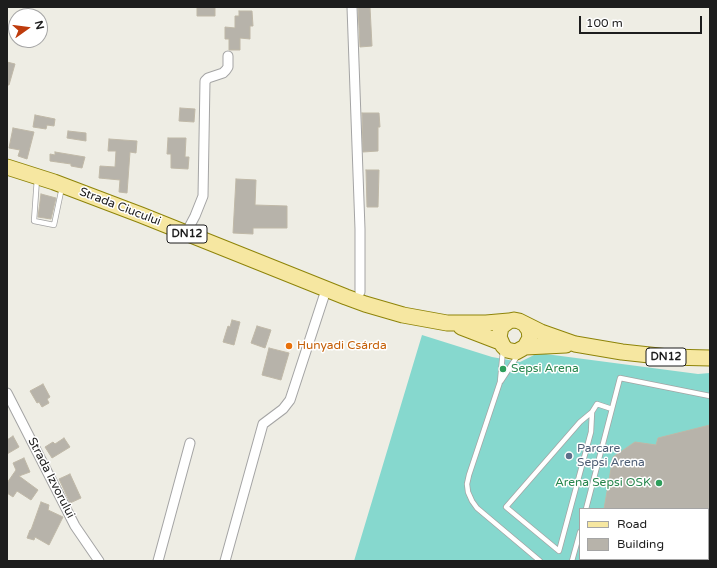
<!DOCTYPE html>
<meta charset="utf-8">
<style>
body{margin:0}
#map{position:relative;width:717px;height:568px;overflow:hidden;background:#eeede4;font-family:"Varela Round",sans-serif}
canvas{display:block}
.frame{position:absolute;inset:0;border:8px solid #1d1d1d;pointer-events:none}
.legend{position:absolute;left:579px;top:508px;width:130px;height:52px;box-sizing:border-box;background:#fff;border:1px solid #a5a5a5;margin:0;padding:5px 7px;list-style:none;font-size:12px;color:#1d1d1d}
.legend li{display:flex;align-items:center;gap:8px;height:20px}
.legend b{width:20px;border:1px solid #a5a5a5}
.north{position:absolute;left:8px;top:8px;width:40px;height:40px;box-sizing:border-box;background:#fff;border:1px solid #a5a5a5;border-radius:50%;rotate:76deg;font-size:11px;font-weight:700;line-height:16px;text-align:center;color:#1d1d1d}
.north::after{content:'';display:block;margin:auto;width:14px;height:18px;background:#be3b0c;clip-path:polygon(50% 0,100% 100%,50% 72%,0 100%)}
.scale{position:absolute;left:579px;top:16px;width:123px;height:18px;box-sizing:border-box;border:2px solid #1d1d1d;border-top:0;padding-left:5px;font-size:12px;line-height:14px;white-space:nowrap;color:#1d1d1d;-webkit-text-stroke:3px #fff;paint-order:stroke}
</style>
<div id="map">
<canvas width="717" height="568"></canvas>
<div class="frame"></div>
<ul class="legend">
<li><b style="height:5px;background:#f6e7a1"></b>Road</li>
<li><b style="height:11px;background:#b7b3aa"></b>Building</li>
</ul>
<div class="north">N</div>
<div class="scale">100 m</div>
</div>
<script>
const ctx = document.querySelector('canvas').getContext('2d');
ctx.lineJoin = 'round';
function fill(path, color) { ctx.fillStyle = color; ctx.fill(path, 'evenodd'); }
const toPath = rows => new Path2D(rows.map(r => 'M' + r).join(''));
function strokePath(path, color, width, dash) { ctx.strokeStyle = color; ctx.lineWidth = width; ctx.lineCap = dash ? 'butt' : 'round'; ctx.setLineDash(dash || []); ctx.stroke(path); }
function drawText(font, color, halo, rows, align = 'center') {
  ctx.font = font + ' "Varela Round",sans-serif'; ctx.lineWidth = 3; ctx.setLineDash([]); ctx.textBaseline = 'middle'; ctx.strokeStyle = halo; ctx.fillStyle = color; for (const [text, x, y, turn = 0] of rows) {
    ctx.save(); ctx.translate(x, y); ctx.rotate((+turn || 0) * Math.PI / 180); ctx.textAlign = isNaN(turn) ? turn : align; if (halo) ctx.strokeText(text, 0, 0); ctx.fillText(text, 0, 0); ctx.restore();
  }
}
const pitch = toPath([
 [422,335,492,357,520,362,538,353,698,374,710,373,710,561,354,561],
 [580,509,708,509,708,559,580,559]
]);
const building = toPath([
 [197,7,215,7,215,16,197,16,197,7],
 [358,7,370,7,372,46,360,47,358,7],
 [239,11,252,11,253,26,250,26,250,39,240,38,240,50,229,50,229,39,225,39,225,27,235,28,235,16,239,16,239,11],
 [7,62,15,64,9,85,7,85,7,62],
 [180,108,195,109,194,122,179,121,180,108],
 [362,113,379,113,380,127,378,127,378,151,363,152,362,113],
 [35,115,55,119,54,126,47,125,46,129,33,127,35,115],
 [13,128,34,132,27,159,18,156,20,150,9,148,13,128],
 [68,131,86,133,86,141,67,138,68,131],
 [168,138,186,138,185,157,189,157,188,169,171,168,171,154,167,154,168,138],
 [109,139,137,141,136,153,130,152,127,193,119,192,120,180,99,178,100,166,115,167,116,151,108,151,109,139],
 [55,152,85,157,82,168,71,166,71,164,50,161,50,154,55,155,55,152],
 [366,170,379,170,378,207,367,207,366,170],
 [236,179,256,180,255,205,287,206,287,228,253,228,253,234,233,233,236,179],
 [41,194,56,198,51,219,38,217,41,194],
 [232,320,240,322,234,345,223,342,228,326,230,327,232,320],
 [257,326,271,330,265,348,251,343,257,326],
 [269,348,289,353,281,380,262,375,269,348],
 [43,384,50,397,47,399,49,403,42,407,39,402,37,403,30,391,43,384],
 [710,425,710,509,604,509,613,457,635,442,656,445,658,438,710,425],
 [13,436,19,447,7,454,7,440,13,436],
 [64,438,70,447,52,458,45,447,53,442,55,444,64,438],
 [24,458,30,472,19,476,38,490,31,500,17,491,13,497,7,493,7,483,16,470,13,463,24,458],
 [70,474,81,498,70,503,59,479,70,474],
 [41,502,49,505,48,510,63,517,49,545,35,537,34,540,27,538,30,530,31,530,41,502]
]);
const lane = toPath([
 [37,178,34,221,54,225,62,187],
 [503,350,500,382,469,475,467,484,468,492,472,501,477,508,540,561],
 [501,381,518,355],
 [592,412,591,432,559,551,506,507,580,422,592,412,597,404,612,409],
 [586,509,620,378,710,396],
 [572,561,580,532]
]);
const street = toPath([
 [352,7,360,229,360,292],
 [186,233,195,216,203,196,205,81,208,78,223,73,226,70,228,67,228,56],
 [7,393,75,526,99,561],
 [158,561,190,443],
 [225,561,263,424,283,409,290,400,326,290]
]);
const primary = toPath([
 [7,167,54,182,141,215,346,297,365,304,403,315,447,323,486,323,509,321],
 [526,326,529,330,530,338,525,347,516,352,507,350,503,346,499,337,501,327,509,321,514,320,519,321,541,332,575,344,622,352,668,357,710,358],
 [461,327,500,342],
 [525,347,566,345]
]);
const markers = [
 [289,346,4,"#e8710a"],
 [503,369,4,"#2e9e5b"],
 [569,456,4,"#5c6f8a"],
 [659,483,4,"#2e9e5b"]
];
const shields = [
 [187,234,40],
 [666,357,40]
];
const shieldNames = [
 ["DN12",187,234],
 ["DN12",666,357]
];
const streetNames = [
 ["Strada Ciucului",120,207,21],
 ["Strada Izvorului",51,478,63]
];
const foodNames = [
 ["Hunyadi Csárda",297,346]
];
const leisureNames = [
 ["Sepsi Arena",511,369],
 ["Arena Sepsi OSK",651,483,"right"]
];
const serviceNames = [
 ["Parcare",577,449],
 ["Sepsi Arena",577,463]
];
fill(pitch, '#86d8ce');
fill(building, '#b7b3aa');
strokePath(building, '#bfb8a7', 1);
strokePath(lane, '#a4a4a4', 6);
strokePath(street, '#a4a4a4', 11);
strokePath(primary, '#8e8409', 17);
strokePath(lane, '#fff', 4.5);
strokePath(street, '#fff', 9);
strokePath(primary, '#f6e7a1', 15);
for (const [x, y, r, color] of markers) { const dot = new Path2D(); dot.arc(x, y, r, 0, 2 * Math.PI); ctx.fillStyle = color; ctx.fill(dot); strokePath(dot, '#fff', 1.5); }
for (const [x, y, w] of shields) { const box = new Path2D(); box.roundRect(x - w / 2, y - 9, w, 18, 3); ctx.fillStyle = '#fff'; ctx.fill(box); strokePath(box, '#1d1d1d', 1); }
drawText('bold 11px', '#1d1d1d', null, shieldNames);
drawText('12px', '#1d1d1d', '#fff', streetNames);
drawText('12px', '#c56008', '#fff', foodNames, 'left');
drawText('12px', '#27864d', '#fff', leisureNames, 'left');
drawText('12px', '#4e5e75', '#fff', serviceNames, 'left');
</script>
